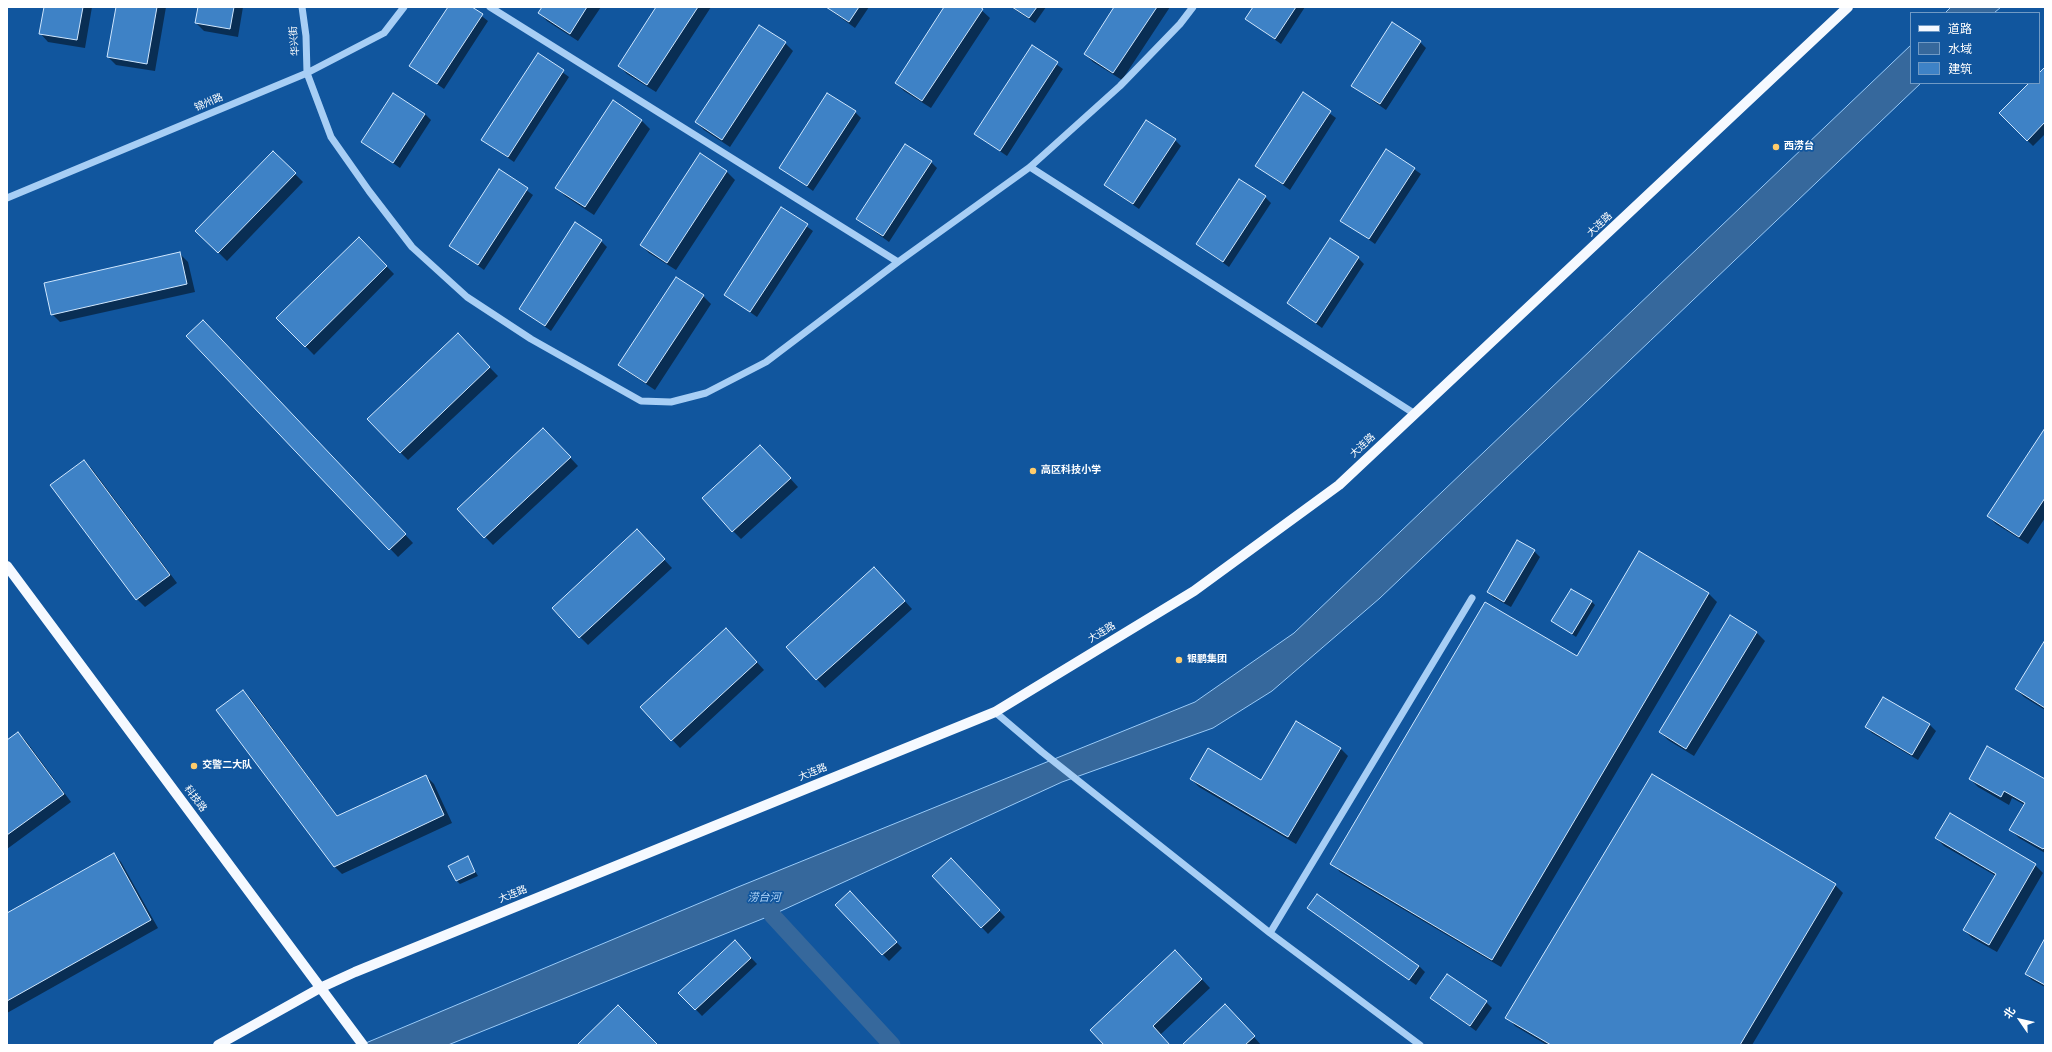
<!DOCTYPE html>
<meta charset="utf-8">
<style>
body{margin:0}
#map{position:relative;width:2052px;height:1052px;overflow:hidden;background:#11569e;font-family:"Nunito Sans","Noto Sans SC",sans-serif}
canvas{display:block}
.frame{position:absolute;inset:0;border:8px solid #fff;pointer-events:none}
.legend{position:absolute;left:1910px;top:12px;width:130px;height:72px;box-sizing:border-box;background:#11569e;border:1px solid #709ac5;margin:0;padding:5px 7px;list-style:none;font-size:12px;color:#fff}
.legend li{display:flex;align-items:center;gap:8px;height:20px}
.legend b{width:20px;border:1px solid #709ac5}
.north{position:absolute;left:2000px;top:1000px;width:40px;height:40px;-webkit-text-stroke:3px #11569e;paint-order:stroke;rotate:304deg;font-size:11px;font-weight:700;line-height:16px;text-align:center;color:#fff}
.north::after{content:'';display:block;margin:auto;width:14px;height:18px;background:#fff;clip-path:polygon(50% 0,100% 100%,50% 72%,0 100%)}
</style>
<div id="map">
<canvas width="2052" height="1052"></canvas>
<div class="frame"></div>
<ul class="legend">
<li><b style="height:5px;background:#f5f9ff"></b>道路</li>
<li><b style="height:11px;background:#36689c"></b>水域</li>
<li><b style="height:11px;background:#3e82c6"></b>建筑</li>
</ul>
<div class="north">北</div>
</div>
<script>
const ctx = document.querySelector('canvas').getContext('2d');
ctx.lineJoin = 'round';
function fill(path, color) { ctx.fillStyle = color; ctx.fill(path, 'evenodd'); }
const toPath = rows => new Path2D(rows.map(r => 'M' + r).join(''));
function strokePath(path, color, width, dash) { ctx.strokeStyle = color; ctx.lineWidth = width; ctx.lineCap = dash ? 'butt' : 'round'; ctx.setLineDash(dash || []); ctx.stroke(path); }
function drawText(font, color, halo, rows, align = 'center') {
  ctx.font = font + ' "Nunito Sans","Noto Sans SC",sans-serif'; ctx.lineWidth = 3.5; ctx.setLineDash([]); ctx.textBaseline = 'middle'; ctx.strokeStyle = halo; ctx.fillStyle = color; for (const [text, x, y, turn = 0] of rows) {
    ctx.save(); ctx.translate(x, y); ctx.rotate((+turn || 0) * Math.PI / 180); ctx.textAlign = isNaN(turn) ? turn : align; if (halo) ctx.strokeText(text, 0, 0); ctx.fillText(text, 0, 0); ctx.restore();
  }
}
const water = toPath([
 [1951,7,2001,7,1994,13,1945,13,1951,7],
 [1911,45,1911,83,1921,83,1380,598,1272,691,1213,728,1062,782,772,915,448,1045,361,1045,738,887,1195,702,1294,633,1911,45]
]);
const shadow = toPath([
 [45,7,92,7,85,48,48,42,40,33],
 [117,7,166,7,155,71,116,65,108,57],
 [199,7,243,7,238,37,204,31,196,23],
 [449,7,470,7,488,21,444,89,411,66],
 [543,7,601,7,578,41,547,21,539,13],
 [657,7,711,7,656,92,627,74,619,66],
 [826,7,869,7,855,28],
 [945,7,978,7,990,18,931,108,904,91,896,83],
 [1011,7,1046,7,1035,23],
 [1116,7,1170,7,1122,80,1093,62,1085,54],
 [1254,7,1305,7,1281,44,1246,19],
 [1420,42,1426,48,1386,110,1352,86],
 [785,43,793,51,730,147,704,130,696,122],
 [1032,47,1063,69,1007,156,975,134],
 [538,54,569,77,514,162,482,140],
 [2045,68,2045,134,2033,146,2000,113,2030,83,2039,83,2039,74],
 [1303,94,1336,118,1290,190,1256,166],
 [613,102,642,121,650,129,594,215,565,196,557,188],
 [855,112,861,118,813,191,780,167],
 [425,114,431,120,400,168,363,142],
 [1175,140,1181,146,1139,209,1105,185],
 [1387,150,1421,174,1375,244,1341,220],
 [273,152,303,182,227,261,197,231],
 [700,155,727,172,735,180,676,270,649,253,641,245],
 [931,162,937,168,889,242,857,219],
 [500,171,533,195,484,270,451,246],
 [1265,197,1271,203,1229,267,1197,244],
 [781,208,813,231,757,317,725,294],
 [359,238,394,274,314,355,278,318],
 [601,241,607,247,551,331,520,308],
 [180,254,188,262,195,292,60,322,52,314],
 [1358,258,1364,264,1322,328,1288,303],
 [703,296,711,304,655,390,628,372,620,364],
 [211,329,413,543,398,557,187,336],
 [466,343,498,376,408,460,400,452],
 [2045,430,2045,518,2028,544,1996,524,1988,516],
 [551,437,578,466,493,545,458,509],
 [768,454,798,487,741,539,733,531],
 [84,461,92,469,177,583,145,607,137,599,52,485],
 [645,539,672,568,588,645,580,637],
 [1534,551,1540,557,1511,607,1494,598,1488,592],
 [1640,553,1709,594,1717,602,1501,967,1340,872,1332,863,1578,658],
 [882,576,912,609,825,688,787,647],
 [1591,601,1595,605,1576,637,1553,621],
 [1730,616,1757,633,1765,641,1694,756,1668,740,1660,732],
 [734,637,764,670,680,748,641,707],
 [2045,641,2045,710,2024,697,2016,689],
 [243,691,251,699,338,817,426,776,434,784,452,823,342,874,334,866],
 [1883,698,1930,725,1936,731,1918,760,1872,733,1866,727],
 [18,733,26,741,71,802,7,849,7,741],
 [1340,748,1348,756,1296,844,1199,787,1191,779,1261,781],
 [1652,775,1835,885,1843,893,1752,1045,1547,1045,1515,1026,1507,1017],
 [1970,779,2045,780,2045,853,2019,838,2011,830,2025,805,2012,798,2009,805,1978,787],
 [1936,838,2035,865,2043,873,1997,952,1972,938,1964,930,1996,876,1944,846],
 [113,854,121,862,158,928,7,1013,7,914],
 [467,858,478,876,460,884,457,881],
 [957,865,1005,917,988,934,933,876],
 [855,899,902,948,889,961,836,905],
 [1308,908,1419,966,1425,972,1416,985],
 [2045,940,2045,987,2032,980,2026,974],
 [735,941,757,964,702,1016,680,993],
 [1183,959,1210,988,1160,1035,1170,1045,1105,1045],
 [1431,998,1486,1002,1492,1008,1476,1031],
 [1233,1013,1261,1045,1183,1045]
]);
const canal = toPath([
 [772,915,892,1045]
]);
const building = toPath([
 [44,7,83,7,77,40,39,34,44,7],
 [116,7,157,7,147,64,107,57,116,7],
 [198,7,234,7,230,29,195,23,198,7],
 [448,7,472,7,483,14,437,84,409,66,448,7],
 [542,7,587,7,570,34,538,13,542,7],
 [656,7,698,7,647,85,618,66,656,7],
 [826,7,859,7,849,22,826,7],
 [944,7,980,7,983,9,922,101,895,83,944,7],
 [1012,7,1037,7,1029,18,1012,7],
 [1114,7,1157,7,1113,73,1084,54,1114,7],
 [1253,7,1296,7,1275,39,1245,19,1253,7],
 [1392,22,1421,41,1380,104,1351,86,1392,22],
 [759,25,786,42,722,140,695,122,759,25],
 [1032,45,1058,62,1000,151,974,134,1032,45],
 [538,53,564,70,508,157,481,140,538,53],
 [2045,67,2045,122,2027,141,1999,113,2029,83,2039,83,2039,73,2045,67],
 [1303,92,1331,111,1283,184,1255,166,1303,92],
 [393,93,425,114,393,163,361,142,393,93],
 [827,93,856,111,807,186,779,168,827,93],
 [613,100,642,120,585,207,555,188,613,100],
 [1146,120,1176,139,1133,204,1104,185,1146,120],
 [905,144,932,161,883,236,856,219,905,144],
 [1386,149,1415,168,1369,239,1340,221,1386,149],
 [273,151,296,173,218,253,195,231,273,151],
 [700,153,727,171,667,263,640,245,700,153],
 [499,169,528,188,478,265,449,246,499,169],
 [1239,179,1266,196,1223,262,1196,244,1239,179],
 [781,207,808,224,750,312,724,295,781,207],
 [575,222,602,240,545,326,519,309,575,222],
 [359,237,387,266,305,347,276,318,359,237],
 [1330,238,1359,257,1316,323,1287,303,1330,238],
 [180,252,187,284,51,315,44,283,180,252],
 [676,277,704,295,646,383,618,365,676,277],
 [203,320,406,534,389,550,186,336,203,320],
 [458,333,490,367,400,453,367,419,458,333],
 [543,428,571,457,484,538,457,509,543,428],
 [2045,428,2045,498,2019,537,1987,516,2045,428],
 [760,445,791,478,732,532,702,498,760,445],
 [84,460,170,575,136,600,50,485,84,460],
 [637,529,665,559,579,638,552,608,637,529],
 [1517,540,1535,550,1504,602,1487,592,1517,540],
 [1639,551,1709,593,1492,960,1330,864,1485,602,1577,656,1639,551],
 [874,567,905,601,816,680,786,647,874,567],
 [1571,589,1592,601,1572,634,1551,621,1571,589],
 [1730,615,1757,632,1686,749,1659,732,1730,615],
 [726,628,757,662,671,741,640,707,726,628],
 [2045,640,2045,708,2015,689,2045,640],
 [243,690,337,816,426,775,444,815,334,867,216,710,243,690],
 [1883,697,1930,724,1912,755,1865,727,1883,697],
 [1296,721,1341,748,1288,837,1190,779,1208,748,1261,780,1296,721],
 [18,732,64,794,7,835,7,740,18,732],
 [1987,746,2045,779,2045,847,2043,849,2009,830,2025,803,2004,791,2001,797,1969,779,1987,746],
 [1652,774,1836,884,1740,1045,1551,1045,1505,1018,1652,774],
 [1950,813,2036,864,1989,945,1963,930,1996,874,1935,838,1950,813],
 [114,853,151,920,7,1001,7,913,114,853],
 [468,856,475,872,456,881,448,866,468,856],
 [951,858,1000,910,981,928,932,876,951,858],
 [850,891,897,942,882,955,835,905,850,891],
 [1317,894,1419,966,1409,980,1307,908,1317,894],
 [2045,938,2045,985,2025,974,2045,938],
 [735,940,751,958,695,1010,678,993,735,940],
 [1175,950,1202,979,1153,1026,1170,1045,1104,1045,1090,1030,1175,950],
 [1447,974,1487,1001,1470,1026,1430,998,1447,974],
 [1225,1004,1255,1036,1245,1045,1182,1045,1225,1004],
 [618,1005,658,1045,577,1045,618,1005]
]);
const minor = toPath([
 [302,7,306,36,307,73,331,137,369,191,412,247,467,297,531,339,641,401,671,402,706,393,766,362,898,262,1030,167,1120,86,1180,24,1193,7],
 [490,7,898,262],
 [1030,167,1415,414],
 [7,198,307,73,384,33,404,7],
 [995,712,1042,752,1270,933,1420,1045],
 [1270,933,1472,598]
]);
const major = toPath([
 [7,566,363,1045],
 [218,1045,320,988,355,972,995,712,1194,591,1339,485,1848,7]
]);
const markers = [
 [1776,147,4,"#ffcc6b"],
 [1033,471,4,"#ffcc6b"],
 [1179,660,4,"#ffcc6b"],
 [194,766,4,"#ffcc6b"]
];
const streetNames = [
 ["华兴街",295,41,-95],
 ["锦州路",209,103,-23],
 ["大连路",1600,225,-43],
 ["大连路",1363,446,-43],
 ["大连路",1102,633,-31],
 ["大连路",813,773,-22],
 ["科技路",195,799,53],
 ["大连路",513,895,-22]
];
const poiNames = [
 ["西涝台",1784,147],
 ["高区科技小学",1041,471],
 ["银鹏集团",1187,660],
 ["交警二大队",202,766]
];
const waterNames = [
 ["涝台河",764,898]
];
fill(water, '#36689c');
strokePath(water, '#99caf8', 1);
fill(shadow, '#0007');
strokePath(canal, '#36689c', 17);
fill(building, '#3e82c6');
strokePath(building, '#d0e7fe', 1);
strokePath(minor, '#a7cef5', 7);
strokePath(major, '#f5f9ff', 10);
for (const [x, y, r, color] of markers) { const dot = new Path2D(); dot.arc(x, y, r, 0, 2 * Math.PI); ctx.fillStyle = color; ctx.fill(dot); strokePath(dot, '#11569e', 1.5); }
drawText('10px', '#fff', '#11569e', streetNames);
drawText('bold 10px', '#fff', '#11569e', poiNames, 'left');
drawText('italic 11px', '#b4d8fb', '#11569e', waterNames);
</script>
